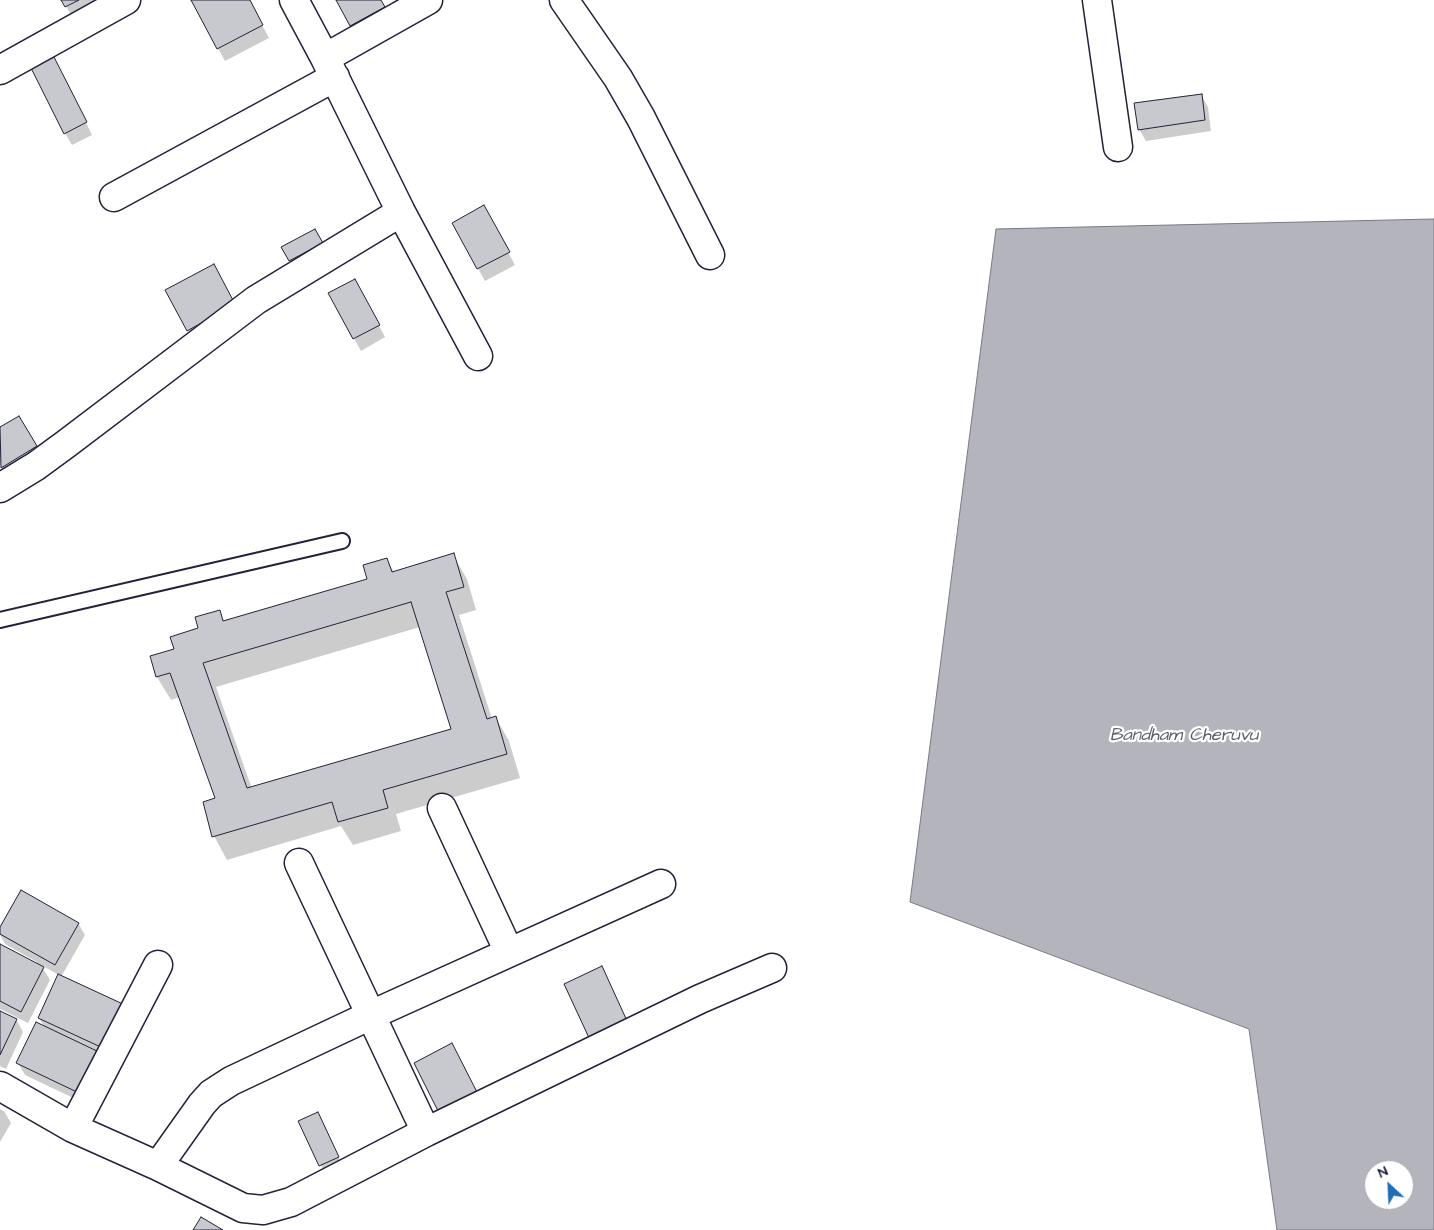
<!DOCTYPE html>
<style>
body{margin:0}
#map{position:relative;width:1434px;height:1230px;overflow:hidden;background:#fff;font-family:"Architects Daughter",sans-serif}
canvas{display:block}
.north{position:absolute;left:1364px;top:1160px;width:50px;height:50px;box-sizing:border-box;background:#fff;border:1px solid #a7a7b1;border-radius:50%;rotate:335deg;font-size:14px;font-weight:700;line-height:20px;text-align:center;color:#22223b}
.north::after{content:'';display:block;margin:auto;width:18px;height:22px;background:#1f6fb2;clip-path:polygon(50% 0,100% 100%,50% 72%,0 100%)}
</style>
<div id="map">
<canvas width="1434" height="1230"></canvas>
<div class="north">N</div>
</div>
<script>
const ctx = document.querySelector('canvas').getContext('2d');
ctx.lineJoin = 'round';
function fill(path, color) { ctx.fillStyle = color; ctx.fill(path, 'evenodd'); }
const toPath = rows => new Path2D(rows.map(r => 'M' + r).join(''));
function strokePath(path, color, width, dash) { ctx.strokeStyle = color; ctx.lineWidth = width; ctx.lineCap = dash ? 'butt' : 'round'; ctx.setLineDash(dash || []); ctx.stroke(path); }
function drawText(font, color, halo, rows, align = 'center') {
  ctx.font = font + ' "Architects Daughter",sans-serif'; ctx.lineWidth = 4.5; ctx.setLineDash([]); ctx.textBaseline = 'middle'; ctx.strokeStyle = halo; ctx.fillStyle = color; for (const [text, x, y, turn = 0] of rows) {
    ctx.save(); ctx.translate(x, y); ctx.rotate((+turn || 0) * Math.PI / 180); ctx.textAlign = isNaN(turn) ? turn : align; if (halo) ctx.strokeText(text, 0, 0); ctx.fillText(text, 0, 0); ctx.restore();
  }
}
const water = toPath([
 [1434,219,1434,1230,1277,1230,1249,1029,910,902,996,229,1434,219],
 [1374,1170,1404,1170,1404,1200,1374,1200,1374,1170]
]);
const shadow = toPath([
 [63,0,97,0,100,5,73,19],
 [194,0,249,0,269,38,225,61,192,1],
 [338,0,381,0,391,20,358,37],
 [60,70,92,135,72,145,65,133],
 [1201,95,1208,107,1211,131,1146,141,1139,129],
 [490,219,515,265,485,281,453,224],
 [314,230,325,249,293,266,282,247],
 [167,291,241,317,195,342],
 [361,293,385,337,361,351,330,294],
 [18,417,43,459,9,479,0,464,0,428],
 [453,555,467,579,476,610,459,615,492,719,496,718,509,741,520,778,396,814,401,831,353,845,341,826,227,860,214,836,216,799,180,697,171,700,157,677,151,657,176,650,219,611,225,622,369,580,387,560,394,572],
 [420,627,453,730,252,789,216,687],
 [78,923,85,935,61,977,124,1006,86,1104,25,1075,18,1063,44,1026,39,1018,59,975,41,965,50,980,28,1023,0,1009,0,946,36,964,37,962,5,944,0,935,0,929],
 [0,1012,16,1019,23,1032,6,1069,0,1066],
 [0,1109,4,1111,11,1123,0,1142],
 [299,1122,324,1125,344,1169,327,1177]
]);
const building = toPath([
 [61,0,79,0,65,7,61,0],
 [191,0,250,0,263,25,217,49,191,0],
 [336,0,381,0,385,7,350,26,336,0],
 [54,57,87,122,64,134,31,68,54,57],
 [1202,94,1205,120,1138,130,1134,103,1202,94],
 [484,205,510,252,477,269,452,223,484,205],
 [315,229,323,243,289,261,281,247,315,229],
 [214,264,235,304,187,331,165,290,214,264],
 [355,279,380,325,353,339,328,293,355,279],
 [19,416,37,446,1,468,0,427,19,416],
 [454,553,464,587,446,592,487,719,496,716,507,754,383,790,388,808,338,822,332,802,212,837,203,802,215,798,170,673,156,677,150,656,174,649,170,637,198,628,195,617,220,610,223,621,367,579,363,565,387,558,392,572,454,553],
 [411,602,451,729,247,788,203,663,411,602],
 [21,890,79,923,55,965,0,934,0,927,21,890],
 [0,944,44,967,21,1012,0,1001,0,944],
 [602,966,628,1023,590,1040,564,984,602,966],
 [58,974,125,1005,105,1049,38,1018,58,974],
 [0,1011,17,1019,0,1055,0,1011],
 [36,1022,99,1052,79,1093,16,1063,36,1022],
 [452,1043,480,1098,441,1117,414,1063,452,1043],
 [318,1112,339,1157,319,1166,298,1121,318,1112],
 [201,1217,223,1230,193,1230,201,1217]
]);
const lane = toPath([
 [0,620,342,541]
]);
const street = toPath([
 [294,0,325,58,401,212,478,356],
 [564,0,618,78,641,118,710,255],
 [1097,0,1118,147],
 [325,58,428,0],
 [0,70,126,0],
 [114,197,335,77],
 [0,488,36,466,66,444,256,300,401,212],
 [442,808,509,952],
 [0,1086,73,1128,158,1166,202,1104,211,1094,231,1081,371,1015,661,884],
 [73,1128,158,965],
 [426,1132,700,999,772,968],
 [158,1166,243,1208,263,1210,291,1202,426,1132,299,863]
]);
const waterNames = [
 ["Bandham Cheruvu",1184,736]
];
fill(water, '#b4b4bc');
strokePath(water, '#7a7a88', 1);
fill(shadow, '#0003');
fill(building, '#c8c8cf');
strokePath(building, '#22223b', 1);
strokePath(lane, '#22223b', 18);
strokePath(street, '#22223b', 31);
strokePath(lane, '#fff', 14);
strokePath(street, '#fff', 28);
drawText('italic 18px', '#5c5c6f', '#fff', waterNames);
</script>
